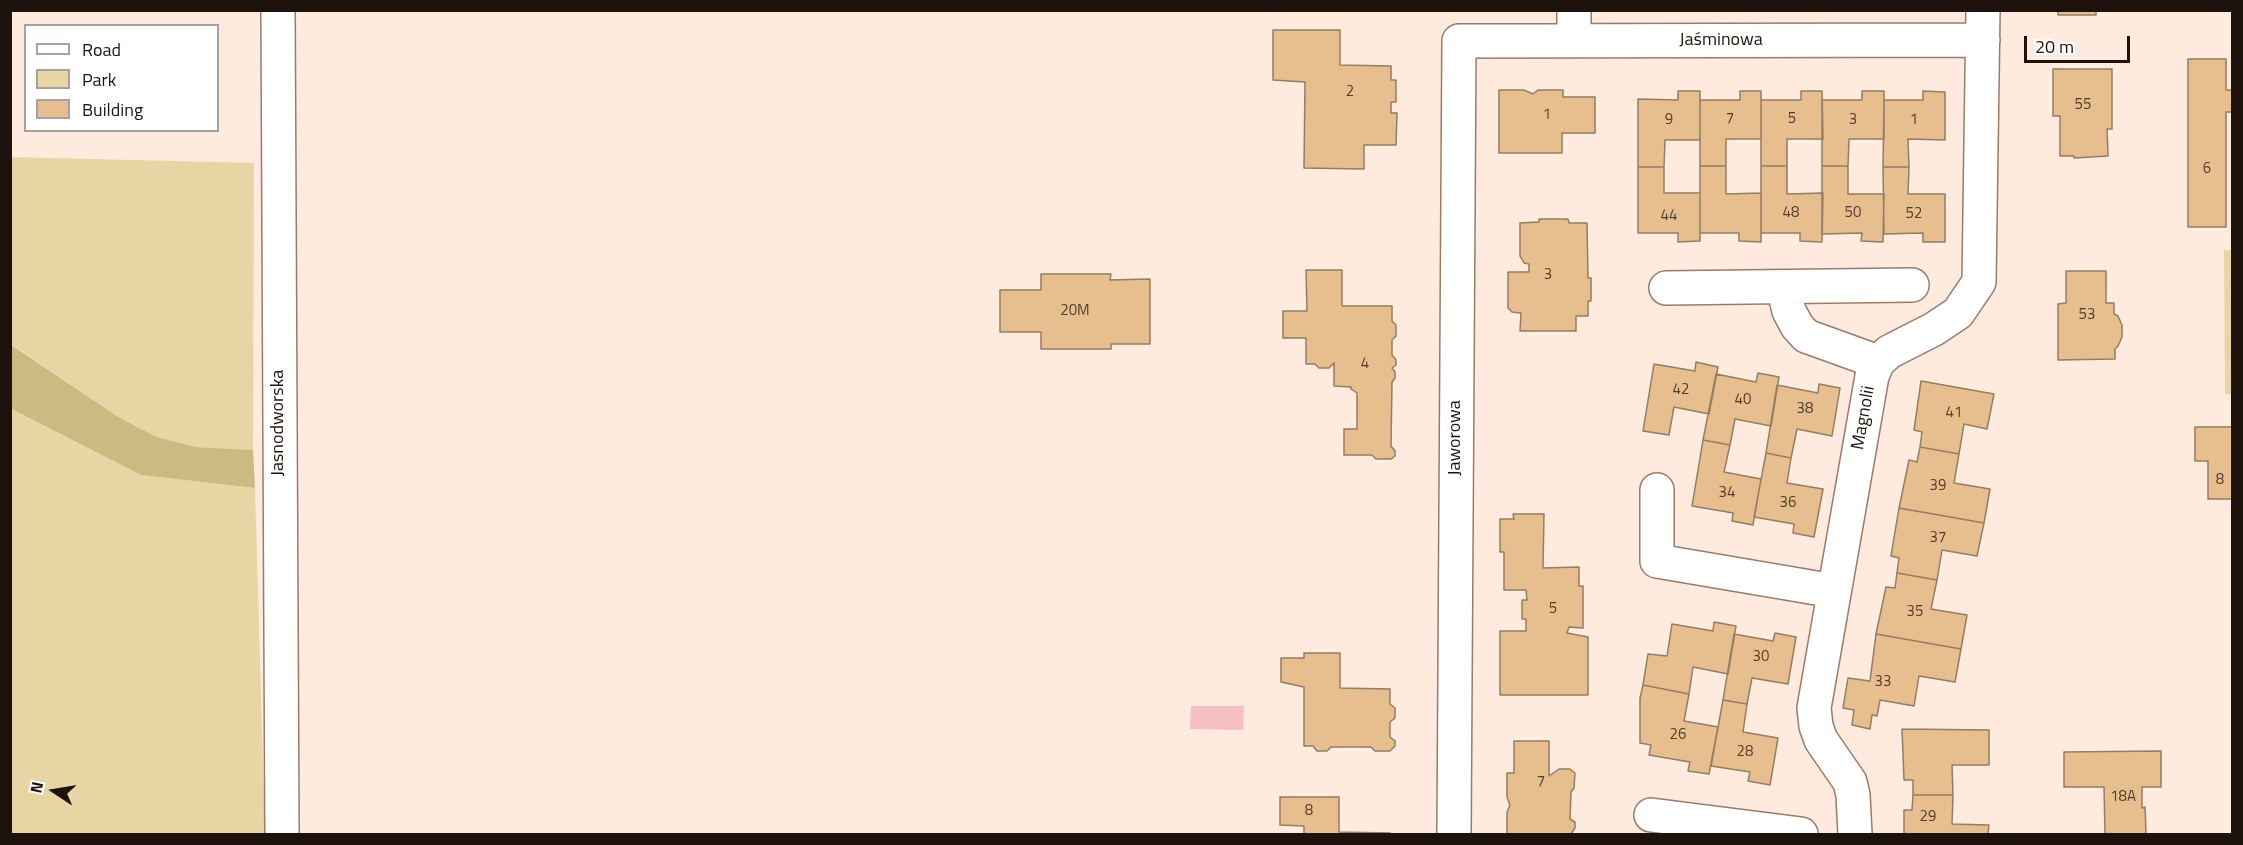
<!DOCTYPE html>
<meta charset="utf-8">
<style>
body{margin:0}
#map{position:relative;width:2243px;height:845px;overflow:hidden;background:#ffeade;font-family:"Titillium Web",sans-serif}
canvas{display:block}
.frame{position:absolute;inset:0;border:12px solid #1e130c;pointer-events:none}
.legend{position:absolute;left:24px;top:24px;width:195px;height:108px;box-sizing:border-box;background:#fff;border:2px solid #a5a19e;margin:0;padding:8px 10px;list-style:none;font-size:18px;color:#1e130c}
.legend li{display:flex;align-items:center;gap:12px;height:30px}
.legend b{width:30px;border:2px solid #a5a19e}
.north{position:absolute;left:24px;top:761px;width:60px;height:60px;-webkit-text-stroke:4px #fff;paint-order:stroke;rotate:282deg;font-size:16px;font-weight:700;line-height:24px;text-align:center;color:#1e130c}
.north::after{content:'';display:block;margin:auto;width:21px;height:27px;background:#1e130c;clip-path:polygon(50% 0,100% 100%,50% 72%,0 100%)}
.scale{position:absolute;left:2024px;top:36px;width:106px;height:27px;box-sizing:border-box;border:3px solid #1e130c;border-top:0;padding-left:8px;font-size:18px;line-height:21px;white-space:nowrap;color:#1e130c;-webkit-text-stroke:4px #fff;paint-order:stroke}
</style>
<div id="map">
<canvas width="2243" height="845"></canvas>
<div class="frame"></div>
<ul class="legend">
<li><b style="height:8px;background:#fff"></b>Road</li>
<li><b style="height:16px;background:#e7d6a4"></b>Park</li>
<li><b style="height:16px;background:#e7bf8f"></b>Building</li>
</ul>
<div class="north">N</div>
<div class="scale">20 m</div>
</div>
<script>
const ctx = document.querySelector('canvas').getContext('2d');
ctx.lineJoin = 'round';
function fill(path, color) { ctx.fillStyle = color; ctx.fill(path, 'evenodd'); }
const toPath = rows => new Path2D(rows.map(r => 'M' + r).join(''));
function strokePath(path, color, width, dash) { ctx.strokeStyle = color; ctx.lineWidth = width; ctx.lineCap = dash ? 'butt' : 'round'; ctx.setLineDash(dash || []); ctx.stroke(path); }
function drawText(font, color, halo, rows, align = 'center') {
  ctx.font = font + ' "Titillium Web",sans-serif'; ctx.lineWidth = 5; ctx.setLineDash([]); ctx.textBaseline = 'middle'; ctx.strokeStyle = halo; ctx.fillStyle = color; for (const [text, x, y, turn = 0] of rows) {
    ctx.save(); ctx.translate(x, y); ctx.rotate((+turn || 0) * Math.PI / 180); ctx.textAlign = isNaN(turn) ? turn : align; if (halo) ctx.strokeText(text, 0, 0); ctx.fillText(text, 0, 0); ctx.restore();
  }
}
const green = toPath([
 [11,157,254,163,253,450,196,447,157,437,120,418,11,344],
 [2224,250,2232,250,2232,394,2225,394],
 [10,409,141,475,255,488,265,834,11,834]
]);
const forest = toPath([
 [10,344,120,418,157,437,196,447,253,450,255,488,141,475,11,409]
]);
const water = toPath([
 [1191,706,1244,706,1243,730,1190,729]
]);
const building = toPath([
 [2058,10,2096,10,2096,15,2058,15,2058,10],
 [1273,30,1340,30,1340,65,1391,66,1391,80,1396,80,1396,102,1391,102,1391,113,1397,113,1396,145,1364,145,1364,169,1304,168,1305,82,1273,80,1273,30],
 [2188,59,2226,59,2226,90,2232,90,2232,112,2226,112,2226,227,2188,227,2188,59],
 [2053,69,2112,69,2112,129,2107,129,2108,156,2074,158,2074,156,2060,156,2060,116,2053,116,2053,69],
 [1499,90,1524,90,1533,94,1538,90,1563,90,1563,97,1595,97,1595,133,1562,133,1562,153,1499,153,1499,90],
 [1678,91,1700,91,1700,140,1665,140,1664,167,1638,167,1638,99,1678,100,1678,91],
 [1740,91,1761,91,1761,139,1726,139,1726,166,1700,166,1700,100,1740,100,1740,91],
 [1801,91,1822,91,1823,139,1787,139,1787,166,1761,166,1761,100,1801,100,1801,91],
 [1862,91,1884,91,1884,139,1849,139,1848,166,1822,166,1822,100,1862,100,1862,91],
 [1923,91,1945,92,1945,140,1908,139,1909,167,1883,167,1884,100,1923,100,1923,91],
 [1700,166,1726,166,1726,194,1761,193,1761,242,1739,241,1739,233,1700,233,1700,166],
 [1761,166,1787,166,1787,194,1823,193,1822,242,1800,241,1800,233,1761,233,1761,166],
 [1822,166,1848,166,1848,194,1884,194,1883,242,1861,241,1862,233,1822,234,1822,166],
 [1638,167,1664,167,1664,193,1700,193,1700,241,1678,242,1678,233,1638,233,1638,167],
 [1883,167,1909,167,1908,194,1945,194,1945,242,1923,242,1923,233,1884,234,1883,167],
 [1539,219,1568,219,1569,223,1587,223,1588,278,1591,278,1591,301,1588,301,1588,316,1576,316,1576,331,1520,331,1521,313,1512,312,1508,308,1508,272,1529,272,1529,264,1524,263,1520,256,1520,223,1539,222,1539,219],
 [1306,270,1342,270,1342,306,1392,306,1392,321,1396,325,1396,336,1392,340,1392,355,1396,360,1396,365,1392,368,1395,372,1395,378,1392,382,1391,446,1395,451,1395,456,1391,459,1376,459,1372,455,1344,455,1344,429,1357,429,1357,393,1351,389,1351,387,1334,386,1334,363,1329,368,1319,368,1315,364,1306,364,1306,338,1283,338,1283,311,1307,311,1306,270],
 [2066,271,2106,271,2106,303,2114,303,2114,314,2118,316,2122,325,2122,337,2118,346,2115,349,2115,359,2058,360,2058,304,2066,303,2066,271],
 [1041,274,1111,274,1110,280,1150,279,1150,344,1111,344,1111,349,1041,349,1041,332,1000,332,1000,290,1041,290,1041,274],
 [1696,362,1718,367,1709,414,1674,407,1669,435,1643,431,1654,364,1695,371,1696,362],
 [1758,373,1779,377,1771,426,1735,419,1730,445,1703,440,1716,374,1756,382,1758,373],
 [1921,381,1994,394,1987,429,1964,424,1959,454,1920,447,1922,432,1914,430,1921,381],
 [1819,384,1840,388,1832,436,1797,429,1791,458,1766,453,1777,385,1818,393,1819,384],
 [2195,427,2232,427,2232,499,2208,499,2208,461,2195,461,2195,427],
 [1703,440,1730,445,1724,472,1761,479,1753,525,1732,521,1733,513,1692,506,1703,440],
 [1920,447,1959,454,1954,483,1990,489,1984,523,1899,508,1909,460,1917,462,1920,447],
 [1766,453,1791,458,1787,483,1823,489,1814,537,1793,533,1794,524,1754,517,1766,453],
 [1899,508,1984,523,1977,556,1942,550,1937,580,1897,573,1899,558,1891,556,1899,508],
 [1513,514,1544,514,1543,568,1579,567,1579,586,1583,586,1583,628,1569,627,1567,633,1588,637,1588,695,1500,695,1500,631,1526,631,1526,619,1522,619,1522,600,1527,600,1526,590,1504,590,1504,552,1500,552,1500,519,1514,519,1513,514],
 [1897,573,1937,580,1931,609,1967,615,1961,649,1876,634,1886,587,1895,588,1897,573],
 [1714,622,1736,626,1728,674,1693,667,1689,694,1643,685,1648,654,1667,656,1672,624,1713,631,1714,622],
 [1775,633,1796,637,1788,684,1752,678,1747,704,1723,700,1734,634,1773,641,1775,633],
 [1876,634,1961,649,1955,682,1919,676,1914,706,1880,700,1877,716,1872,715,1870,729,1852,725,1854,710,1843,708,1848,678,1870,681,1876,634],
 [1304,653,1340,653,1340,688,1390,689,1390,704,1395,708,1395,718,1390,722,1390,737,1395,741,1395,746,1390,751,1375,751,1371,747,1331,747,1327,751,1317,751,1313,746,1304,746,1304,687,1281,682,1281,658,1304,658,1304,653],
 [1643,685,1689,694,1684,721,1718,727,1709,774,1688,771,1690,762,1649,755,1651,745,1640,743,1640,698,1643,685],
 [1723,700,1747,704,1743,732,1778,738,1770,785,1748,781,1750,772,1711,766,1723,700],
 [1902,729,1989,730,1989,765,1952,765,1953,795,1913,795,1913,780,1904,780,1902,729],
 [1514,741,1549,741,1549,776,1559,769,1570,769,1575,773,1574,788,1571,792,1570,819,1575,822,1575,828,1571,834,1507,834,1507,812,1510,805,1507,797,1507,773,1514,773,1514,741],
 [2161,751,2161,787,2142,787,2142,808,2145,807,2146,834,2105,834,2104,787,2064,787,2064,752,2161,751],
 [1913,795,1953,795,1952,824,1989,825,1988,834,1904,834,1904,810,1912,810,1913,795],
 [1280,797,1339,797,1339,832,1390,833,1390,834,1304,834,1304,826,1280,825,1280,797]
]);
const street = toPath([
 [278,10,282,834],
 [1574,41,1574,10],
 [1783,287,1789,311,1797,326,1806,336,1878,362],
 [1666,288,1912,285],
 [1657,490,1657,561,1834,591],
 [1651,815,1801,834],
 [1454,834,1459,41,1983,40],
 [1855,834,1853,795,1850,782,1821,740,1816,726,1814,708,1872,376,1878,362,1889,352,1934,329,1958,313,1979,282,1983,10]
]);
const numberNames = [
 ["2",1350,92],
 ["55",2083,105],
 ["1",1547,115],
 ["7",1730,119],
 ["5",1792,119],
 ["9",1669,120],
 ["3",1853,120],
 ["1",1914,120],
 ["6",2207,169],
 ["48",1791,213],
 ["50",1853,213],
 ["52",1914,214],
 ["44",1669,216],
 ["3",1548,275],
 ["20M",1075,311],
 ["53",2087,315],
 ["4",1365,364],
 ["42",1681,390],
 ["40",1743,400],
 ["38",1805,409],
 ["41",1954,413],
 ["8",2220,480],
 ["39",1938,486],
 ["34",1727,493],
 ["36",1788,503],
 ["37",1938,538],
 ["5",1553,609],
 ["35",1915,612],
 ["30",1761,657],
 ["33",1883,682],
 ["26",1678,735],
 ["28",1745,752],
 ["7",1541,782],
 ["18A",2123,797],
 ["8",1309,811],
 ["29",1928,817]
];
const streetNames = [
 ["Jaśminowa",1721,41],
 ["Magnolii",1864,418,-80],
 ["Jasnodworska",279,423,-90],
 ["Jaworowa",1456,438,-90]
];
fill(green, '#e7d6a4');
fill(forest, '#cdba81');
fill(water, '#f6c0c4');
fill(building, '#e7bf8f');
strokePath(building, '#937d63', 1.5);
strokePath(street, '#9a7b69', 36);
strokePath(street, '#fff', 33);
drawText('15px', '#503e2d', null, numberNames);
drawText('18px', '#1e130c', '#fff', streetNames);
</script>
